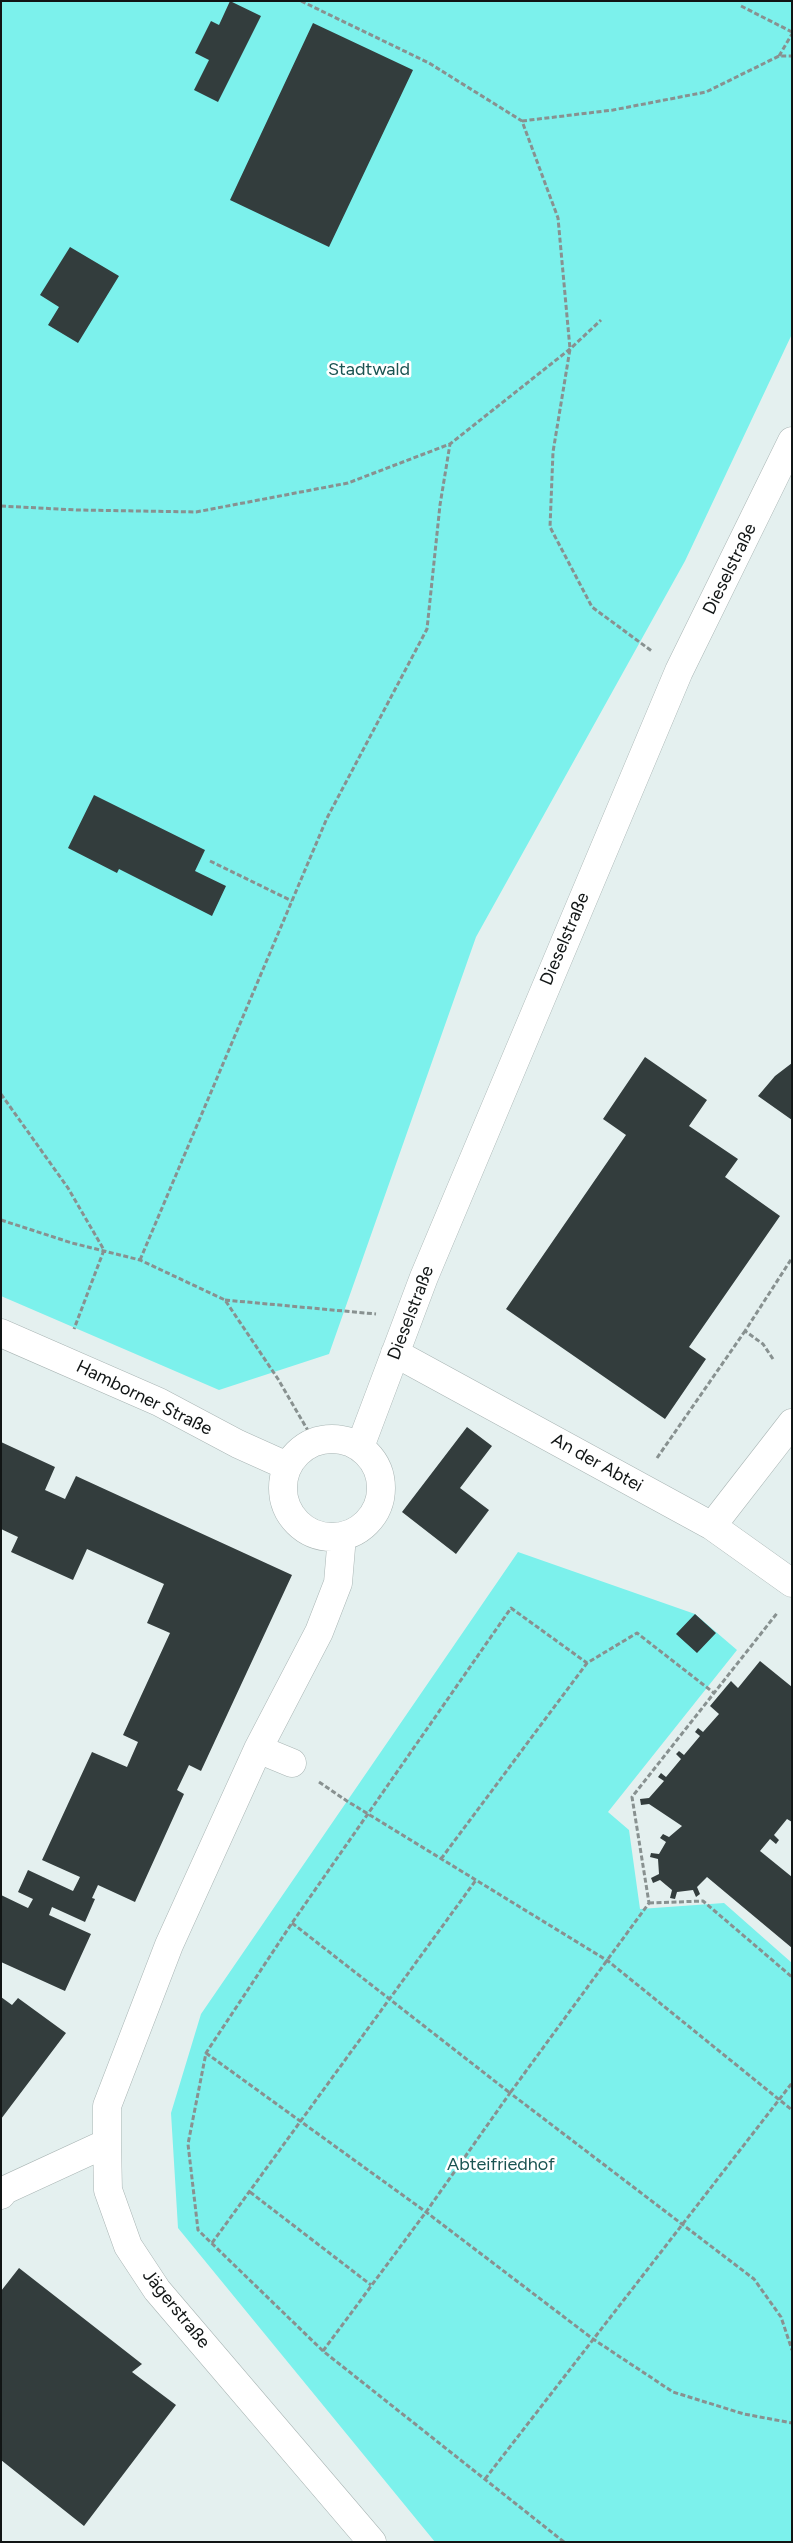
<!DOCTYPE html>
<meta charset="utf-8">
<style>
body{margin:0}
#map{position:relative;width:793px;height:2543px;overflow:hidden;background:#e4f0ef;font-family:Figtree,sans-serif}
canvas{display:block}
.frame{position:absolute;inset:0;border:2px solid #111515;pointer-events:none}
</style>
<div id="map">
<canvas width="793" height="2543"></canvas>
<div class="frame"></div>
</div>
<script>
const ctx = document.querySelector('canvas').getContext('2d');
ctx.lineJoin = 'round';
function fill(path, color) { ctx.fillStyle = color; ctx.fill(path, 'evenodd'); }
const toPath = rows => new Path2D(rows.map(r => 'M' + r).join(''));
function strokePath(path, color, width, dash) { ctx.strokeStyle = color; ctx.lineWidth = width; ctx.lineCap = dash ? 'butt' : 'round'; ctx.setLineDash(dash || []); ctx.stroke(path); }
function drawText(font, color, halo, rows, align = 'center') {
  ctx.font = font + ' Figtree,sans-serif'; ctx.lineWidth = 5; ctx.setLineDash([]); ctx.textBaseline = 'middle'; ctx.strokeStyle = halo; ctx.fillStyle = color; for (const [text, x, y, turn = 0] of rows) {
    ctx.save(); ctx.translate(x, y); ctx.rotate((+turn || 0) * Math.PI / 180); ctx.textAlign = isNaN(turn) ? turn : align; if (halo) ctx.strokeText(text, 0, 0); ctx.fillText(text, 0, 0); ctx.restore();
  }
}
const green = toPath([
 [1,1,792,1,792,334,685,561,476,937,329,1354,219,1390,1,1296],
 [518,1552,695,1614,737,1650,608,1812,629,1830,640,1909,724,1903,792,1963,792,2542,435,2542,178,2228,171,2113,201,2014]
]);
const building = toPath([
 [230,1,261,16,218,102,194,90,209,60,195,53,211,21,219,25],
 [313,23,413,70,329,247,230,200],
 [70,247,119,276,78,343,48,325,59,307,40,295],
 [94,795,205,850,195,871,226,886,212,916,119,869,117,873,68,848],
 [645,1057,707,1100,689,1126,738,1159,725,1177,780,1216,689,1347,706,1359,665,1419,506,1309,626,1135,603,1119],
 [792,1063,792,1120,758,1096,775,1076],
 [467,1427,492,1446,460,1488,489,1510,456,1554,402,1512],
 [1,1442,55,1467,45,1490,65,1499,76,1476,292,1575,201,1771,189,1765,177,1790,184,1794,135,1902,98,1885,92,1898,95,1899,85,1922,52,1907,49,1915,91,1934,65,1991,1,1962,1,1895,28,1908,33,1899,18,1892,28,1870,73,1891,80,1877,42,1860,92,1752,127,1767,138,1742,123,1735,170,1633,147,1623,164,1584,87,1549,73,1580,11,1552,18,1537,1,1529],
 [695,1614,716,1633,697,1653,676,1634],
 [760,1661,792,1687,792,1822,787,1819,774,1835,779,1840,776,1844,770,1839,760,1851,792,1877,792,1948,707,1877,697,1887,700,1894,696,1897,693,1890,677,1892,675,1899,670,1898,672,1890,660,1880,653,1883,651,1878,659,1874,658,1859,650,1857,651,1853,659,1854,666,1842,660,1838,663,1834,669,1837,682,1826,649,1804,641,1805,640,1799,649,1798,664,1781,658,1777,661,1773,666,1777,681,1759,676,1754,679,1751,684,1755,700,1736,695,1732,698,1728,703,1732,719,1714,710,1706,731,1681,738,1688],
 [1,1997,12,2005,18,1998,66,2033,1,2119],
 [19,2268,142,2364,132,2372,176,2405,84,2526,1,2460,1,2291]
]);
const path = toPath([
 [301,1,429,63,522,121,558,218,570,349,553,452,550,527,592,607,653,652],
 [741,6,792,32],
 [779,56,792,34],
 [522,121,613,110,706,92,779,56,792,56],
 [1,506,77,510,196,512,348,483,450,444,570,349,601,320],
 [210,861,292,901],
 [1,1094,68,1188,104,1250,74,1329],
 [1,1220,72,1243,140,1260,225,1300,278,1379,314,1441],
 [140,1260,327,818,427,629,440,505,450,444],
 [225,1300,376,1314],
 [773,1359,763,1344,745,1331,792,1258],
 [657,1458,745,1331],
 [319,1782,347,1801,608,1961,792,2110],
 [441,1859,587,1663],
 [649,1903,703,1901,792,1977],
 [292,1923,510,2093,649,1903,632,1797,778,1612],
 [206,2053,426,2212,593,2339,673,2392,744,2414,792,2423],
 [250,2192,371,2285],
 [212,2243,476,1880],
 [323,2351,426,2212,510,2093,754,2279,781,2317,792,2350],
 [485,2479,792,2083],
 [564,2542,323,2351,198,2230,188,2144,206,2053,292,1923,511,1608,587,1663,637,1633,714,1693]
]);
const minor = toPath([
 [1,1333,159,1402,238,1444,287,1466],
 [395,1353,712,1526,792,1583],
 '283 1488a49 49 0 1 1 98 0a49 49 0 1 1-98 0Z',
 [360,1447,424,1277,679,671,792,441],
 [712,1526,792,1423],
 [342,1536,338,1583,319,1632,258,1749,169,1945,107,2106,107,2143,108,2190,128,2246,157,2290,372,2542],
 [258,1749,292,1763],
 [1,2195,5,2190,107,2143]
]);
const parkNames = [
 ["Stadtwald",369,370],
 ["Abteifriedhof",501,2165]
];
const streetNames = [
 ["Dieselstraße",730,569,-64],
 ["Dieselstraße",565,939,-67],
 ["Dieselstraße",411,1313,-69],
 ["Hamborner Straße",144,1398,26],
 ["An der Abtei",597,1463,29],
 ["Jägerstraße",176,2309,51]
];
fill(green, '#7cf1ec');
fill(building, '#333d3d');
strokePath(minor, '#a9b5b4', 29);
strokePath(path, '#889190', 3, [5, 2.5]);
strokePath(minor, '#fff', 28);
drawText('18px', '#1a5452', '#fff', parkNames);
drawText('18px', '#111515', '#fff', streetNames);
</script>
